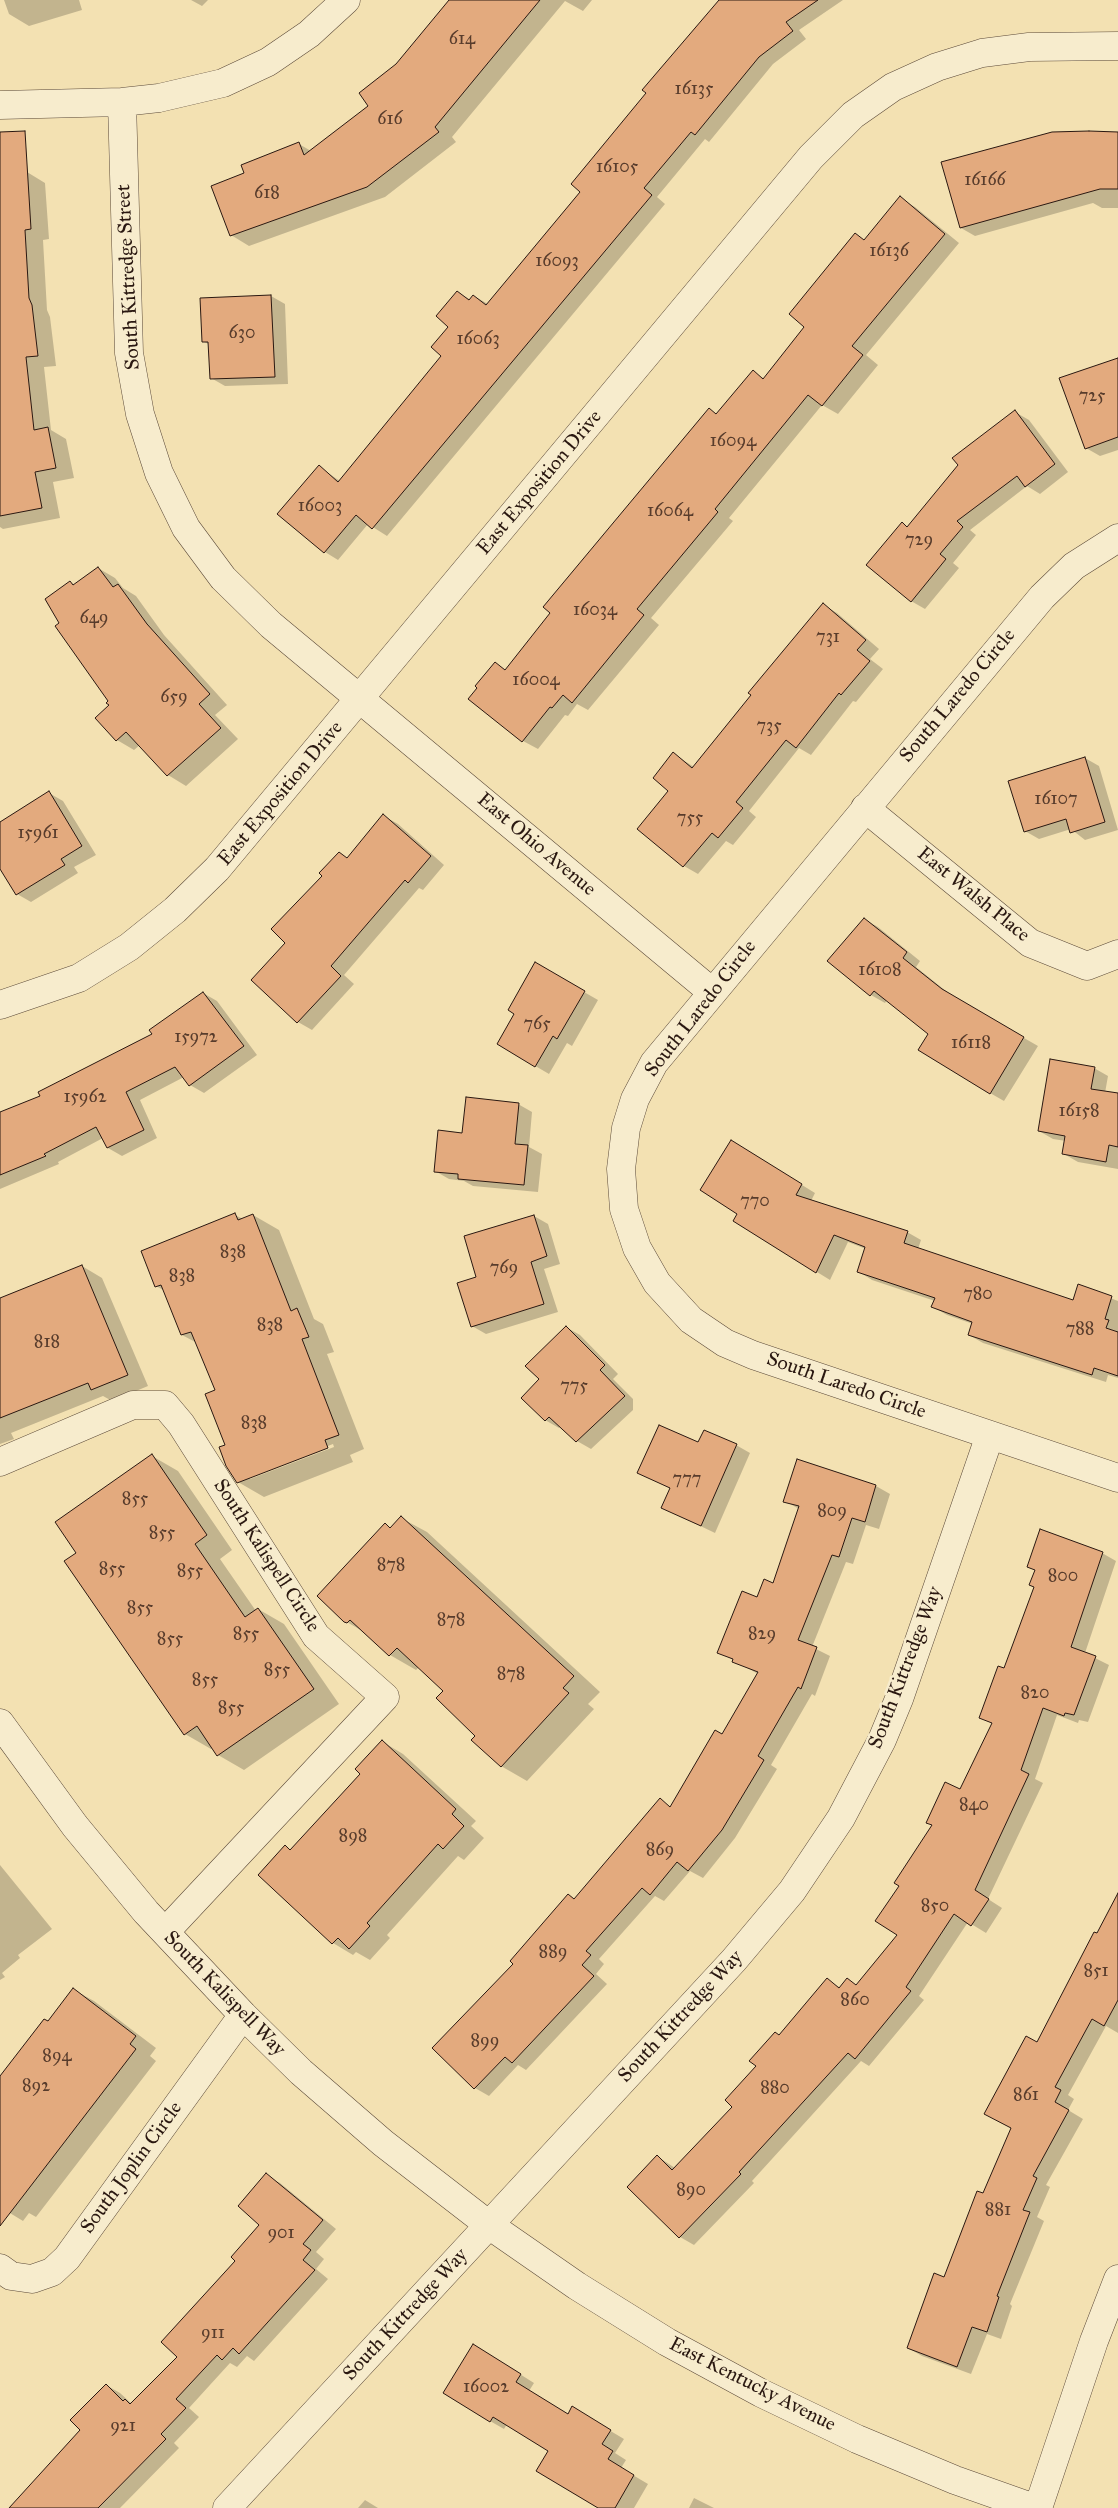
<!DOCTYPE html>
<style>
body{margin:0}
canvas{display:block;background:#f3e1b2}
</style>
<canvas width="1118" height="2508"></canvas>
<script>
const ctx = document.querySelector('canvas').getContext('2d');
ctx.lineJoin = 'round';
function fill(path, color) { ctx.fillStyle = color; ctx.fill(path, 'evenodd'); }
const toPath = rows => new Path2D(rows.map(r => 'M' + r).join(''));
function strokePath(path, color, width, dash) { ctx.strokeStyle = color; ctx.lineWidth = width; ctx.lineCap = dash ? 'butt' : 'round'; ctx.setLineDash(dash || []); ctx.stroke(path); }
function drawText(font, color, halo, rows, align = 'center') {
  ctx.font = font + ' "IM FELL Great Primer",serif'; ctx.lineWidth = 5; ctx.setLineDash([]); ctx.textBaseline = 'middle'; ctx.strokeStyle = halo; ctx.fillStyle = color; for (const [text, x, y, turn = 0] of rows) {
    ctx.save(); ctx.translate(x, y); ctx.rotate((+turn || 0) * Math.PI / 180); ctx.textAlign = isNaN(turn) ? turn : align; if (halo) ctx.strokeText(text, 0, 0); ctx.fillText(text, 0, 0); ctx.restore();
  }
}
const shadow = toPath([
 [4,0,79,0,82,10,29,26,9,14],
 [191,0,208,0,202,6],
 [458,0,592,0,583,11,565,1,452,137,456,142,385,197,249,246,231,235,246,174,299,144,311,151,370,106,397,65],
 [720,0,843,0,799,30,806,39,773,64,709,142,705,139,657,197,665,204,387,536,368,524,338,560,325,552,319,467,340,481,443,356,457,292,471,300,474,296,488,304,582,191,648,93],
 [1118,133,1118,208,1102,208,1093,203,975,236,961,228],
 [27,172,45,183,49,239,43,240,47,310,50,317,56,366,44,367,51,430,66,439,74,478,53,482,60,518,3,529,0,527,0,174],
 [900,198,915,207,959,243,866,355,878,365,838,414,822,405,729,518,733,521,651,618,659,625,588,710,577,704,568,716,565,715,538,749,523,741,495,664,506,670,710,410,718,415,753,372,765,379,806,327,855,235,865,241],
 [271,296,285,304,288,384,225,386,211,378,210,345,203,341],
 [1118,386,1118,450,1100,456,1086,448],
 [1015,412,1029,420,1068,472,1040,494,1027,486,970,530,976,535,953,563,959,568,925,609,911,601,902,524,909,528],
 [98,568,115,578,123,588,136,596,164,635,227,705,215,715,238,739,186,786,168,775,140,745,134,750,117,740,109,701,61,624,70,582,75,585],
 [823,605,837,613,879,649,870,659,883,669,856,702,853,701,811,755,799,748,749,811,756,817,733,845,726,841,698,874,684,866,639,829,670,791,674,754,694,767],
 [1085,758,1099,766,1118,830,1085,840,1071,829,1039,839,1025,831],
 [49,793,63,801,96,855,74,867,78,873,31,902,17,894,0,866,0,823],
 [384,816,398,824,444,865,423,890,419,888,344,975,354,984,312,1030,298,1022,287,943,339,853,348,859],
 [864,919,878,927,920,961,916,967,956,999,1038,1046,1004,1101,990,1093,930,1034,887,1000,885,1003,871,995,829,961],
 [535,964,598,1000,572,1046,567,1043,549,1074,498,1044,516,1013],
 [203,993,217,1001,257,1055,204,1093,190,1085,184,1077,140,1100,157,1138,122,1156,108,1148,103,1138,58,1162,59,1164,0,1189,0,1114,42,1097,154,1035],
 [1094,1068,1108,1076,1105,1093,1118,1095,1118,1169,1078,1162,1064,1154,1066,1141,1053,1139,1039,1131],
 [518,1104,532,1112,529,1147,542,1154,538,1192,473,1186,464,1181,449,1179,435,1171,463,1134],
 [745,1150,815,1193,811,1201,907,1232,921,1240,918,1249,1074,1301,1079,1286,1118,1301,1118,1378,1108,1375,1106,1382,983,1343,969,1335,973,1324,947,1315,933,1307,935,1301,872,1280,859,1272,866,1249,848,1242,830,1280,817,1272,735,1221,739,1213],
 [235,1215,243,1219,253,1215,279,1230,314,1319,323,1324,334,1352,327,1354,364,1449,350,1455,353,1462,264,1497,238,1482,226,1445,216,1391,197,1343,182,1335,165,1291,156,1286],
 [333,1444,334,1447,250,1479,250,1477],
 [534,1216,548,1224,560,1264,544,1269,558,1312,486,1334,472,1326],
 [82,1266,102,1278,148,1386,112,1401,103,1396,11,1433,14,1439,0,1444,0,1299],
 [566,1327,580,1335,618,1374,613,1379,633,1399,633,1410,591,1449,577,1441,561,1426,559,1428,545,1420,540,1379],
 [698,1444,736,1445,750,1453,715,1533,663,1508,671,1489,639,1472],
 [152,1456,178,1471,232,1550,220,1559,256,1611,258,1609,284,1624,339,1704,244,1770,218,1755,213,1748,211,1749,185,1734,78,1553],
 [798,1461,876,1486,890,1494,879,1529,866,1525,853,1564,846,1562,812,1647,830,1656,815,1696,812,1694,771,1765,777,1769,735,1838,703,1878,690,1871,664,1901,655,1896,599,1959,604,1964,596,1974,607,1984,526,2070,518,2065,489,2096,475,2088,515,1964,569,1895,575,1899,660,1800,671,1807,722,1736,758,1674,719,1652,758,1599,774,1585,799,1509,785,1501],
 [401,1518,427,1532,600,1692,588,1704,594,1709,527,1781,501,1766,445,1691,419,1667,416,1670,390,1655,366,1633,345,1621,385,1525,391,1528],
 [1102,1553,1116,1561,1085,1653,1109,1665,1088,1722,1079,1720,1078,1723,1057,1715,1035,1779,1043,1783,988,1899,1002,1908,986,1933,968,1922,919,1996,924,2000,869,2066,861,2061,752,2181,754,2183,694,2245,680,2237,629,2187,657,2156,675,2168,734,2107,758,2066,780,2036,827,1980,841,1988,847,1980,857,1986,898,1935,960,1791,993,1724,980,1717,1005,1670],
 [383,1742,403,1754,476,1821,471,1826,484,1838,464,1860,458,1856,387,1935,390,1938,370,1960,356,1952,353,1955,333,1943,259,1875,285,1847,291,1850,362,1773],
 [0,1865,52,1929,18,1955,20,1958,2,1973,5,1977,0,1980],
 [1118,1896,1118,2033,1106,2026,1068,2095,1074,2099,1068,2110,1083,2119,1046,2185,1050,2187,1037,2217,1044,2221,1010,2304,1012,2306,1001,2339,987,2334,971,2374,922,2356,908,2348,945,2278,1012,2128,1037,2044],
 [74,1990,94,2001,156,2048,150,2056,156,2061,36,2217,29,2213,23,2221,0,2207,0,2078],
 [266,2175,280,2183,336,2229,316,2252,324,2259,316,2269,328,2279,254,2361,247,2356,237,2367,230,2363,189,2408,199,2417,174,2443,179,2448,120,2508,11,2508,82,2430,106,2385,120,2393,131,2403,178,2357,260,2225],
 [488,2354,534,2383,529,2391,568,2415,572,2408,624,2439,615,2453,626,2460,621,2468,648,2484,634,2508,600,2508,549,2451,507,2424,504,2429,490,2421],
 [694,2498,714,2508,689,2508],
 [365,2500,378,2508,358,2508]
]);
const building = toPath([
 [449,0,540,0,435,127,439,132,367,187,230,236,211,186,244,173,241,165,299,142,304,155,368,106,359,93,396,64,449,0],
 [719,0,818,0,786,22,793,31,759,57,695,135,691,132,644,188,652,195,372,529,356,515,324,553,277,514,319,465,338,482,441,356,431,347,448,327,436,316,457,291,469,300,473,295,486,305,580,192,571,184,646,93,642,90,719,0],
 [25,131,31,229,25,230,29,298,32,305,38,356,26,357,34,430,48,427,56,468,35,472,42,508,0,516,0,132,25,131],
 [1089,131,1118,132,1118,189,1100,189,960,228,941,162,1052,132,1089,131],
 [900,196,945,234,852,346,863,355,822,406,808,395,715,509,718,512,637,609,644,615,572,703,563,695,552,708,550,707,522,742,468,699,477,688,475,686,495,662,505,670,550,613,543,607,709,408,716,414,753,370,763,379,804,327,789,314,855,233,864,240,900,196],
 [271,295,275,377,210,379,208,342,202,342,200,298,271,295],
 [1118,358,1118,437,1085,449,1059,378,1118,358],
 [1015,410,1055,464,1025,487,1017,476,957,521,963,527,940,554,946,559,911,602,866,565,902,522,907,527,958,465,952,458,1015,410],
 [98,567,113,587,118,584,147,624,210,694,199,704,221,728,167,776,126,732,116,741,95,718,109,705,106,703,108,701,55,626,59,623,45,599,70,581,73,585,98,567],
 [823,603,866,640,857,650,870,661,841,695,839,693,796,748,786,740,736,802,743,808,718,838,712,833,683,867,637,829,668,791,653,778,673,752,692,768,751,695,748,693,823,603],
 [1085,757,1105,822,1070,833,1066,819,1024,832,1008,781,1085,757],
 [49,791,82,846,61,859,65,865,16,895,0,869,0,822,49,791],
 [383,814,431,856,408,883,405,880,331,966,341,976,297,1023,251,980,285,943,271,929,322,876,319,873,339,852,347,858,383,814],
 [864,918,907,952,903,958,942,989,1024,1037,990,1094,918,1050,928,1034,874,991,870,996,827,961,864,918],
 [535,962,585,991,557,1039,553,1036,535,1067,497,1044,514,1014,508,1010,535,962],
 [203,992,244,1046,189,1086,175,1067,126,1092,144,1130,107,1148,96,1127,44,1154,46,1156,0,1175,0,1112,40,1096,38,1092,152,1034,149,1030,203,992],
 [1050,1059,1095,1067,1091,1089,1118,1093,1118,1147,1109,1145,1106,1162,1062,1154,1065,1136,1038,1131,1050,1059],
 [466,1097,519,1103,515,1144,528,1145,524,1185,458,1179,458,1174,434,1172,438,1130,462,1133,466,1097],
 [731,1140,802,1184,796,1195,908,1231,904,1243,1073,1300,1078,1284,1112,1296,1105,1319,1109,1320,1106,1328,1118,1332,1118,1376,1094,1368,1092,1375,968,1335,972,1322,931,1307,935,1298,857,1272,865,1247,834,1235,816,1273,733,1221,737,1214,700,1190,731,1140],
 [235,1213,238,1220,253,1214,291,1311,297,1308,309,1337,302,1339,339,1435,325,1440,328,1448,237,1483,226,1466,219,1447,225,1445,205,1394,215,1390,191,1332,181,1335,161,1285,155,1287,141,1251,235,1213],
 [534,1215,547,1256,531,1262,544,1304,471,1327,457,1283,476,1277,464,1236,534,1215],
 [82,1265,128,1375,91,1390,88,1383,0,1418,0,1298,82,1265],
 [566,1326,605,1365,600,1370,625,1396,576,1442,549,1417,545,1421,521,1398,539,1379,525,1366,566,1326],
 [659,1425,698,1442,704,1430,737,1444,701,1526,661,1508,670,1488,637,1473,659,1425],
 [152,1454,207,1535,195,1544,245,1617,258,1608,314,1689,217,1756,197,1726,184,1735,64,1561,76,1553,55,1522,152,1454],
 [797,1459,876,1485,865,1522,852,1518,839,1557,832,1555,798,1640,817,1647,801,1689,798,1687,758,1756,764,1760,722,1830,688,1871,677,1862,650,1895,642,1888,586,1951,591,1955,582,1965,594,1976,512,2063,505,2057,474,2089,432,2048,513,1964,510,1961,568,1894,574,1899,660,1798,670,1807,715,1730,722,1734,758,1672,732,1662,733,1659,717,1653,742,1591,757,1597,764,1579,773,1583,799,1506,783,1502,797,1459],
 [401,1516,574,1676,563,1688,569,1693,501,1767,471,1740,475,1736,436,1698,443,1691,397,1648,389,1656,350,1620,347,1623,344,1622,317,1596,385,1523,390,1528,401,1516],
 [1040,1529,1103,1552,1071,1647,1096,1656,1074,1715,1065,1713,1064,1716,1043,1708,1021,1770,1029,1774,975,1890,989,1899,971,1926,954,1914,906,1987,911,1991,855,2059,848,2053,739,2172,741,2174,679,2238,627,2187,657,2155,672,2170,732,2107,725,2100,756,2066,749,2061,775,2032,779,2035,827,1978,839,1988,847,1978,856,1985,897,1935,875,1921,899,1886,894,1883,932,1825,926,1823,945,1782,960,1789,992,1723,979,1718,998,1666,1004,1668,1034,1587,1029,1585,1035,1570,1027,1567,1040,1529],
 [382,1740,456,1809,452,1814,464,1826,443,1849,438,1844,367,1923,370,1926,349,1949,338,1938,332,1944,258,1875,285,1845,290,1850,360,1774,355,1769,382,1740],
 [1118,1893,1118,2000,1104,2026,1092,2019,1055,2087,1061,2090,1055,2102,1069,2110,1033,2176,1037,2178,1023,2210,1030,2212,997,2296,999,2297,987,2332,972,2327,957,2367,907,2348,934,2273,944,2277,977,2191,983,2193,1011,2128,984,2114,1026,2036,1037,2042,1094,1932,1097,1933,1118,1893],
 [73,1988,136,2036,130,2044,136,2049,0,2226,0,2076,44,2019,48,2021,73,1988],
 [266,2173,323,2220,303,2244,311,2250,303,2260,315,2270,239,2354,233,2348,222,2360,217,2355,176,2399,186,2408,161,2434,166,2439,98,2508,9,2508,80,2430,70,2420,106,2384,123,2401,125,2399,130,2404,177,2357,161,2342,235,2261,231,2257,259,2225,238,2206,266,2173],
 [473,2344,521,2374,516,2382,568,2414,572,2406,611,2430,602,2444,613,2451,608,2459,634,2475,615,2508,598,2508,536,2471,548,2451,493,2417,490,2422,443,2393,473,2344]
]);
const minor = toPath([
 [122,102,129,353,140,414,159,473,186,528,223,578,271,625,712,992],
 [0,105,122,102,159,98,223,83,268,62,309,34,346,0],
 [1118,538,1074,566,1042,597,654,1063,635,1099,626,1128,621,1169,624,1209,637,1248,657,1283,691,1320,725,1343,753,1355,1118,1478],
 [865,808,1030,943,1087,966,1118,954],
 [0,1005,79,978,129,947,175,910,217,869,811,157,853,115,893,87,937,67,982,53,1029,47,1118,46],
 [0,1462,133,1405,165,1405,181,1424,316,1636,385,1697,165,1932],
 [0,1723,75,1826,146,1912,243,2015,301,2072,383,2143,489,2225,577,2286,667,2342,761,2393,857,2439,955,2480,1034,2508],
 [0,2268,11,2276,32,2279,52,2272,67,2258,243,2015],
 [227,2508,734,1960,792,1891,841,1818,882,1740,899,1699,990,1435],
 [1038,2508,1094,2341,1118,2279]
]);
const numberNames = [
 ["614",462,40],
 ["16135",694,90],
 ["616",390,120],
 ["16105",617,168],
 ["16166",985,181],
 ["618",267,194],
 ["16136",889,252],
 ["16093",557,262],
 ["630",242,334],
 ["16063",478,340],
 ["725",1092,397],
 ["16094",733,442],
 ["16003",320,507],
 ["16064",670,512],
 ["729",919,541],
 ["16034",595,611],
 ["649",94,619],
 ["731",828,638],
 ["16004",536,681],
 ["659",174,698],
 ["735",769,727],
 ["16107",1056,800],
 ["755",690,819],
 ["15961",38,834],
 ["16108",880,971],
 ["765",537,1025],
 ["15972",196,1038],
 ["16118",971,1044],
 ["15962",85,1098],
 ["16158",1079,1112],
 ["770",755,1202],
 ["838",233,1253],
 ["769",504,1269],
 ["838",182,1277],
 ["780",978,1295],
 ["838",270,1326],
 ["788",1080,1330],
 ["818",47,1343],
 ["775",574,1387],
 ["838",254,1424],
 ["777",687,1480],
 ["855",135,1500],
 ["809",832,1512],
 ["855",162,1534],
 ["878",391,1566],
 ["855",112,1570],
 ["855",190,1572],
 ["800",1063,1577],
 ["855",140,1609],
 ["878",451,1621],
 ["855",246,1635],
 ["829",762,1635],
 ["855",170,1640],
 ["855",277,1671],
 ["878",511,1675],
 ["855",205,1681],
 ["820",1035,1694],
 ["855",231,1709],
 ["840",974,1806],
 ["898",353,1837],
 ["869",660,1851],
 ["850",935,1907],
 ["889",553,1953],
 ["851",1096,1972],
 ["860",855,2001],
 ["899",485,2042],
 ["894",57,2057],
 ["892",36,2087],
 ["880",775,2089],
 ["861",1026,2096],
 ["890",691,2191],
 ["881",998,2211],
 ["901",281,2234],
 ["911",213,2334],
 ["16002",486,2388],
 ["921",123,2427]
];
const streetNames = [
 ["South Kittredge Street",129,277,-93],
 ["East Exposition Drive",540,483,-50],
 ["South Laredo Circle",958,696,-50],
 ["East Exposition Drive",281,794,-50],
 ["East Ohio Avenue",536,845,40],
 ["East Walsh Place",973,895,39],
 ["South Laredo Circle",701,1009,-52],
 ["South Laredo Circle",846,1386,19],
 ["South Kalispell Circle",266,1556,57],
 ["South Kittredge Way",906,1668,-69],
 ["South Kalispell Way",224,1994,46],
 ["South Kittredge Way",681,2017,-47],
 ["South Joplin Circle",132,2168,-54],
 ["South Kittredge Way",406,2315,-47],
 ["East Kentucky Avenue",752,2385,27]
];
fill(shadow, '#0003');
fill(building, '#e3aa7e');
strokePath(building, '#2a1811', 1);
strokePath(minor, '#5c4a39', 29);
strokePath(minor, '#f7eccd', 28);
drawText('18px', '#583c2c', null, numberNames);
drawText('20px', '#2a1811', '#f7eccd', streetNames);
</script>
